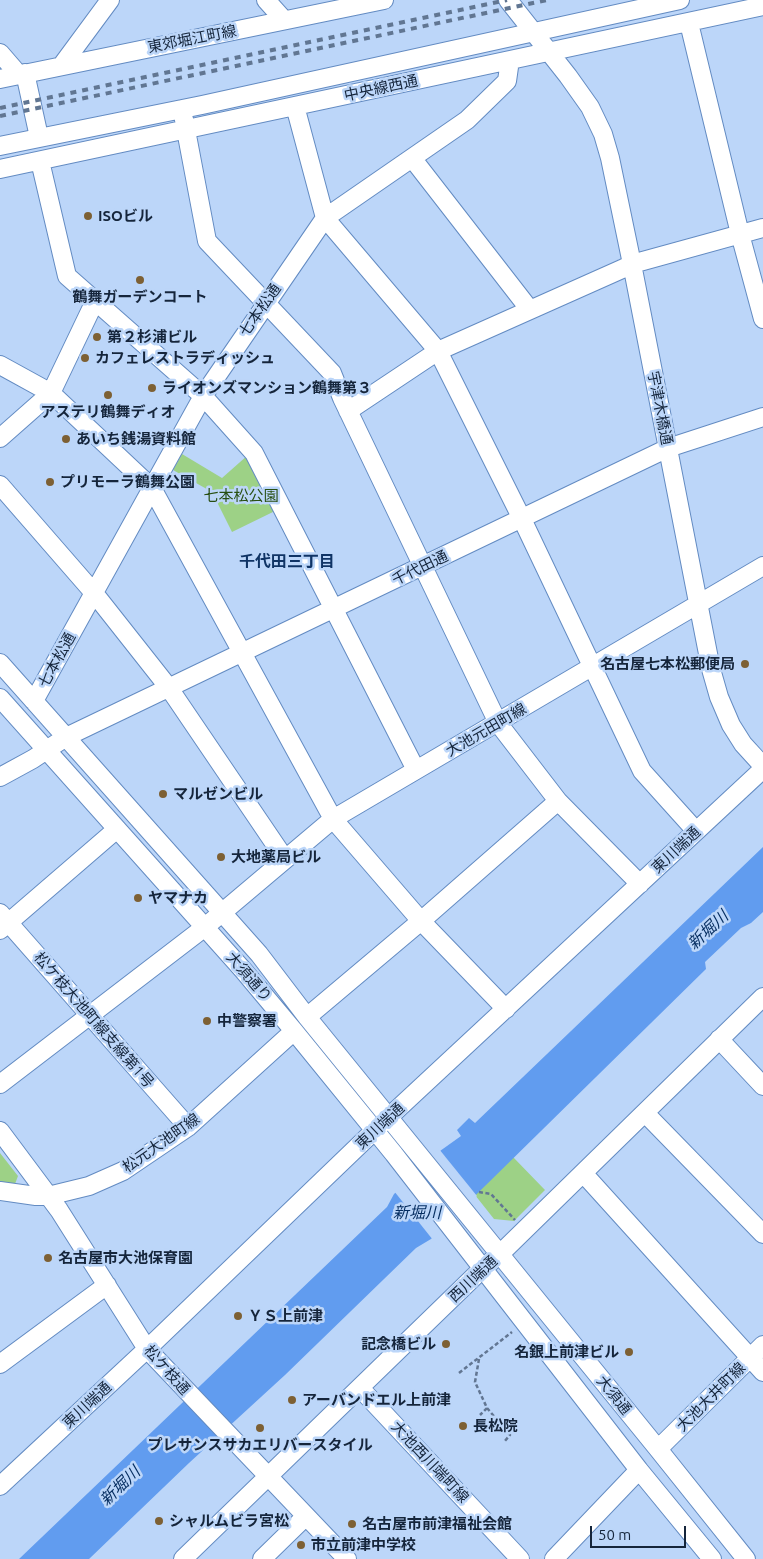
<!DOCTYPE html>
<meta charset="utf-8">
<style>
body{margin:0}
#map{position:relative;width:763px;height:1559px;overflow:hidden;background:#bcd6f9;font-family:Ubuntu,sans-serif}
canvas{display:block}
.scale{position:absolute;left:590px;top:1526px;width:96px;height:22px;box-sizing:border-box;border:2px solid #15253b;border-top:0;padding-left:6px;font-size:15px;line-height:18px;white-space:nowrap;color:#15253b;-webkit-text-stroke:4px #bcd6f9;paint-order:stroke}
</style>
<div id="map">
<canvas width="763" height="1559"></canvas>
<div class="scale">50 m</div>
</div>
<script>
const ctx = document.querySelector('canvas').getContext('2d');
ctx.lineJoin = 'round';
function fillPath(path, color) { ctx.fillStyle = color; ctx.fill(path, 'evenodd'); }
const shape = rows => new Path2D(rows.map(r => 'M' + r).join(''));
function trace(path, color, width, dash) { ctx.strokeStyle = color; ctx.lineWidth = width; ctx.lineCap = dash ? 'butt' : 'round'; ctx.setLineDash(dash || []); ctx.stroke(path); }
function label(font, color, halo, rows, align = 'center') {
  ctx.font = font + ' Ubuntu,"Noto Sans JP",sans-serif'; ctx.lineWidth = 5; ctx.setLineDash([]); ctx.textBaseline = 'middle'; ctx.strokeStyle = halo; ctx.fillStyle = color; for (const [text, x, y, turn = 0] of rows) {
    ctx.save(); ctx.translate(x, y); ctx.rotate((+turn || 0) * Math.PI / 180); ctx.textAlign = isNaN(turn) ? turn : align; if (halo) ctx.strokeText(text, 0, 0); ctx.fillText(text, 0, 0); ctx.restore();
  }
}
const green = shape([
 [182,454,222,478,248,455,275,511,232,532,212,492,173,470],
 [0,1153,18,1176,15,1184,0,1182],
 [513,1157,545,1190,514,1221,494,1219,475,1195]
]);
const water = shape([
 [763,847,763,912,751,923,741,928,705,962,706,969,431,1239,416,1248,285,1375,189,1463,89,1559,19,1559,387,1207,394,1194,440,1151,461,1136,457,1130,469,1118,475,1123]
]);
const pier = shape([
 [439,1149,477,1196,433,1240,394,1191]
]);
const path = shape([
 [479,1192,491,1194,515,1220],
 [479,1359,475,1382,487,1408,480,1415],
 [459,1373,512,1332],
 [487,1408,510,1435,504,1442]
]);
const minor = shape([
 [266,0,284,20],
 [508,0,568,76,590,107,603,134,610,158,632,264,711,669,719,697,731,725,743,744,763,766],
 [689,23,740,234,763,319],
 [0,53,19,75],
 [62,65,110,0],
 [25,73,39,137],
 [0,79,384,0],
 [295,106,325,218,438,351,522,519,642,771,696,831],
 [182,109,207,241,332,373,342,398,498,723,558,801,640,884],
 [0,146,202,105,680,0],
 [412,158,530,310],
 [40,161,67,276,203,396,254,453,416,770],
 [0,169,763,6],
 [0,365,51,393,152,488,333,819,421,921,506,1009],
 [348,411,438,351,622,269,632,264,763,228],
 [0,438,51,393,95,301],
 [0,485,94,593,169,688,285,859],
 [0,663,259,954,307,1017,658,1449,746,1559],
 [0,698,243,970,294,1031,394,1154,639,1470,712,1559],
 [34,701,203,396,325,218,467,120,507,81,510,60],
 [0,777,33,759,66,737,668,448,763,417],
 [0,913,188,1127],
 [0,930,117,829],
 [307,1017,421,921,558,801],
 [719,1039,763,1086],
 [0,1084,205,927,333,819,763,566],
 [645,1113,763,1234],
 [0,1131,59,1210,147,1349,347,1559],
 [583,1173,763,1372],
 [0,1191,36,1196,48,1196,89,1186,123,1171,188,1127,294,1031],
 [0,1364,107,1285],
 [360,1388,520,1559],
 [658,1449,763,1345],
 [0,1486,147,1349,375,1130,763,769],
 [183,1559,483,1268,500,1254,763,997],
 [262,1559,306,1516],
 [554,1559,639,1470]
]);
const rail = shape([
 [0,108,507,0],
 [0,116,547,0]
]);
const markers = [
 [88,216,5,"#7d6034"],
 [140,280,5,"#7d6034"],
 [97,337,5,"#7d6034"],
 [85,358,5,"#7d6034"],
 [152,388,5,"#7d6034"],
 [108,395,5,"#7d6034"],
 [66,439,5,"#7d6034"],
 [50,482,5,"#7d6034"],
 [745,664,5,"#7d6034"],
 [163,794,5,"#7d6034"],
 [221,857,5,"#7d6034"],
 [138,898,5,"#7d6034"],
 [207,1021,5,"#7d6034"],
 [48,1258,5,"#7d6034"],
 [238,1316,5,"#7d6034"],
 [446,1344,5,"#7d6034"],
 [629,1352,5,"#7d6034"],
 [292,1400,5,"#7d6034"],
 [463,1426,5,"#7d6034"],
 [260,1428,5,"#7d6034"],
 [159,1521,5,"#7d6034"],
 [352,1524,5,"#7d6034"],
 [301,1545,5,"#7d6034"]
];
const streetNames = [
 ["東郊堀江町線",192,39,-11],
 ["中央線西通",381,88,-12],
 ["七本松通",260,310,-55],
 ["宇津木橋通",660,408,79],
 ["千代田通",420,568,-26],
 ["七本松通",57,660,-61],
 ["大池元田町線",486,730,-30],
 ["東川端通",676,850,-43],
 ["大須通り",249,977,49],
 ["松ケ枝大池町線支線第1号",94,1020,49],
 ["東川端通",380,1126,-43],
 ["松元大池町線",161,1143,-35],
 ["西川端通",473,1279,-43],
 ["松ケ枝通",167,1370,48],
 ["大須通",614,1395,51],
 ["大池大井町線",711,1397,-45],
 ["東川端通",87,1405,-43],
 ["大池西川端町線",430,1462,47]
];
const poiNames = [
 ["ISOビル",98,216],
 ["鶴舞ガーデンコート",140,297,"center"],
 ["第２杉浦ビル",107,337],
 ["カフェレストラディッシュ",95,358],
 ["ライオンズマンション鶴舞第３",162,388],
 ["アステリ鶴舞ディオ",108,412,"center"],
 ["あいち銭湯資料館",76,439],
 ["プリモーラ鶴舞公園",60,482],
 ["名古屋七本松郵便局",735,664,"right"],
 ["マルゼンビル",173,794],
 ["大地薬局ビル",231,857],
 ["ヤマナカ",148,898],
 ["中警察署",217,1021],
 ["名古屋市大池保育園",58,1258],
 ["ＹＳ上前津",248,1316],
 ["記念橋ビル",436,1344,"right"],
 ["名銀上前津ビル",619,1352,"right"],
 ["アーバンドエル上前津",302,1400],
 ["長松院",473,1426],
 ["プレサンスサカエリバースタイル",260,1445,"center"],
 ["シャルムビラ宮松",169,1521],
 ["名古屋市前津福祉会館",362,1524],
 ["市立前津中学校",311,1545]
];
const parkNames = [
 ["七本松公園",241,496]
];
const neighbourhoodNames = [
 ["千代田三丁目",287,562]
];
const waterNames = [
 ["新堀川",708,930,-43],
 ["新堀川",417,1213],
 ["新堀川",120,1486,-44]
];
fillPath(green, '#9dd186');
fillPath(water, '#619cef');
fillPath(pier, '#bcd6f9');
trace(minor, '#638bc2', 20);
trace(path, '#627692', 2.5, [4, 2.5]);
trace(minor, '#fff', 18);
trace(rail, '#617692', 4, [6, 6]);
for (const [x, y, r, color] of markers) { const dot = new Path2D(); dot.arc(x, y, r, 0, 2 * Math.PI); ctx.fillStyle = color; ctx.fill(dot); trace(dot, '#bcd6f9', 2); }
label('15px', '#15253b', '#bcd6f9', streetNames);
label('bold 15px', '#15253b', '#bcd6f9', poiNames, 'left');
label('15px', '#284f12', '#bcd6f9', parkNames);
label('bold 16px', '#103465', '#bcd6f9', neighbourhoodNames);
label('italic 16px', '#042c5f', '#bcd6f9', waterNames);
</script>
